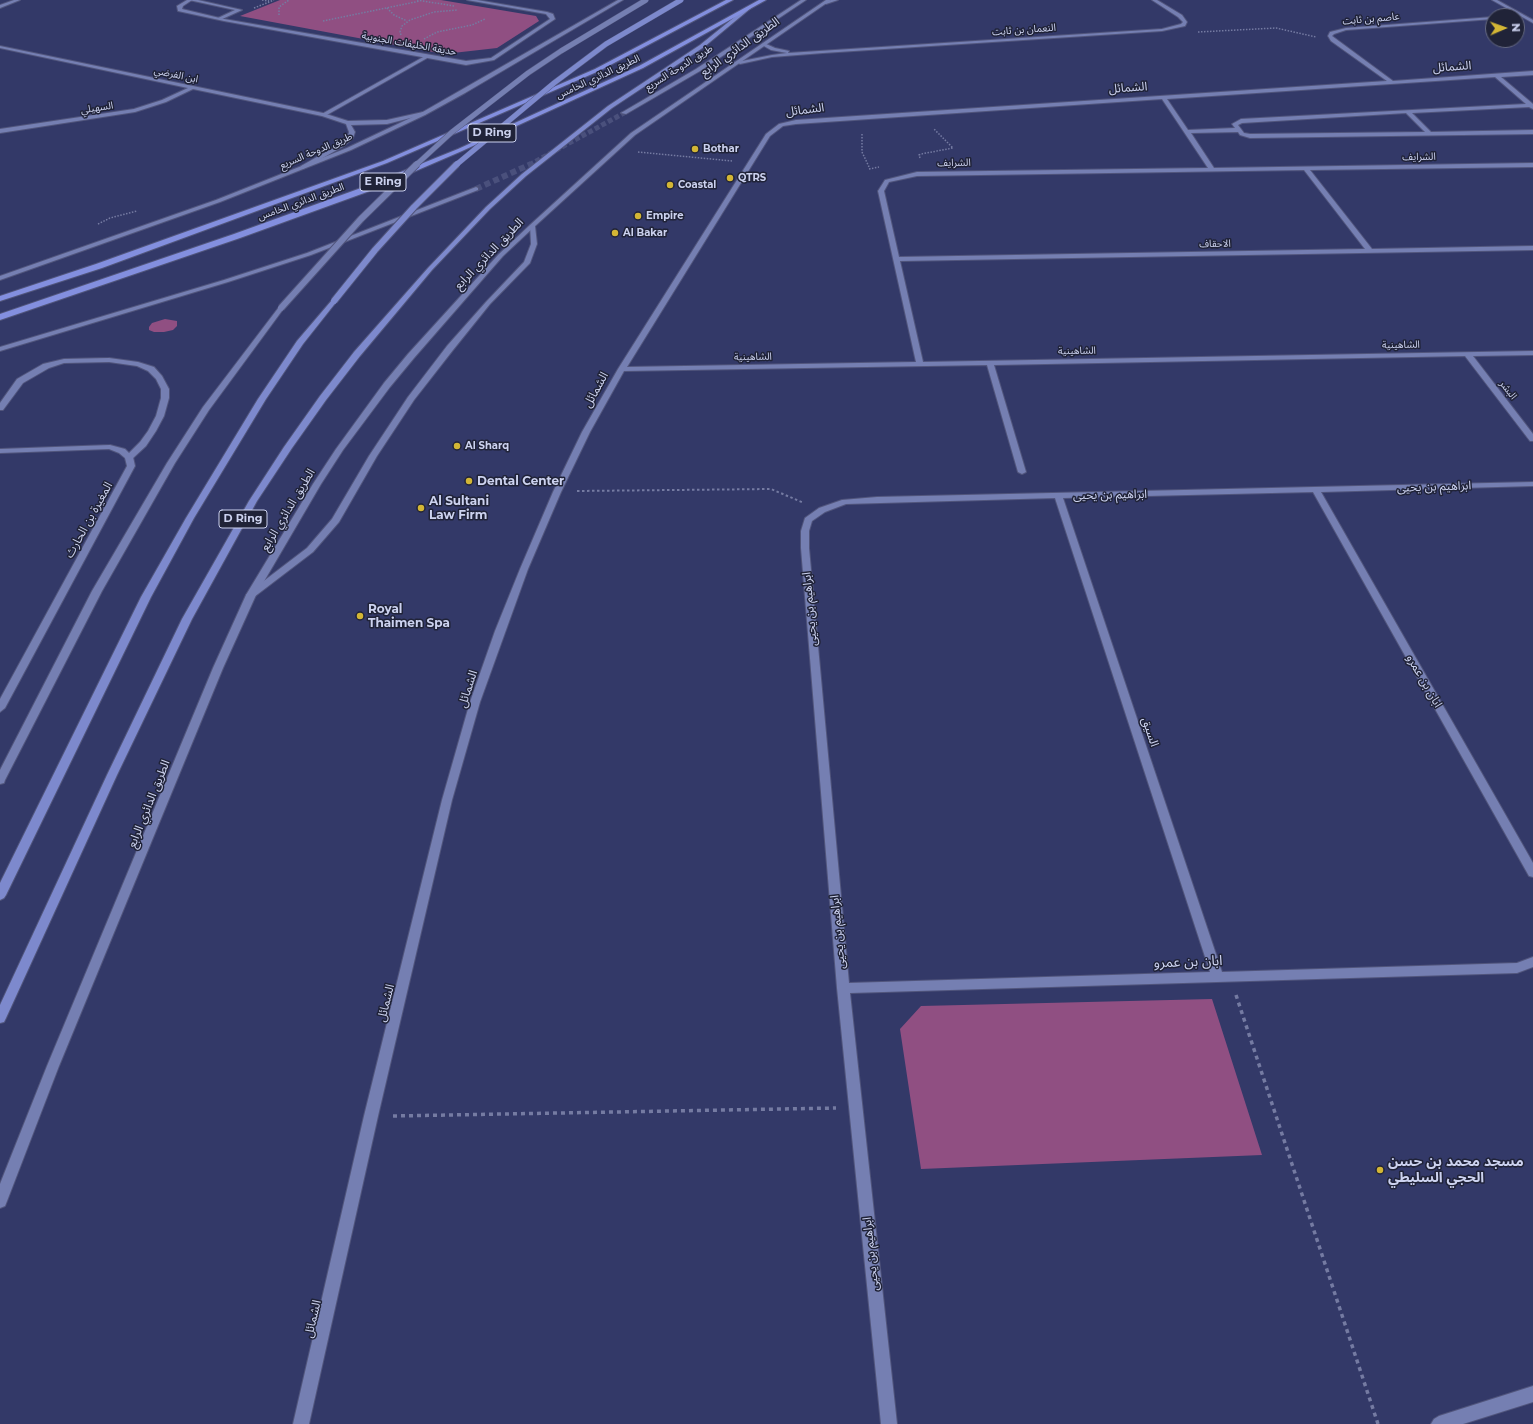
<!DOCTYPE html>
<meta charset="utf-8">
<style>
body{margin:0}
#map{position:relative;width:1533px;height:1424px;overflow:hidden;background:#333968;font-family:Montserrat,sans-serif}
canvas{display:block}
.north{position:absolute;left:1485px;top:8px;width:40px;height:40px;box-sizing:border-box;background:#202338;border:1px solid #656981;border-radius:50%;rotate:88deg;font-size:11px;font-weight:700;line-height:16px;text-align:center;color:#ccd2ef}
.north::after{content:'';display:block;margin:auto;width:14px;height:18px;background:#d3b635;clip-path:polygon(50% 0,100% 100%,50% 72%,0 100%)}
</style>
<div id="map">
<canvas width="1533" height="1424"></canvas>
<div class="north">N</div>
</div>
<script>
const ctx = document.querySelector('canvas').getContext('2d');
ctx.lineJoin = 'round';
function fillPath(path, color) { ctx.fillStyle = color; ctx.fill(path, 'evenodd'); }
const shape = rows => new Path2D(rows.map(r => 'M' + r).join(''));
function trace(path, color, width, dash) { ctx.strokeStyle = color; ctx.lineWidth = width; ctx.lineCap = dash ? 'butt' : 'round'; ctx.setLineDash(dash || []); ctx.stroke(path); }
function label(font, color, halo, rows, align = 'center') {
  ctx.font = font + ' Montserrat,"Noto Sans Arabic",sans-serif'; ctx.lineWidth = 3; ctx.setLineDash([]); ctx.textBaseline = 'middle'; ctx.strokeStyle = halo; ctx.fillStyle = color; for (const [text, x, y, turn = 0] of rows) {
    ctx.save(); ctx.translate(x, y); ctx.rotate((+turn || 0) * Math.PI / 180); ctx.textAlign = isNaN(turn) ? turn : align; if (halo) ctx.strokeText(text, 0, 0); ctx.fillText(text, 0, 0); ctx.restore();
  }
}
const green = shape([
 [280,0,441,0,536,16,539,21,497,48,444,54,240,16],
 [165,319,177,321,177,326,173,330,164,332,154,332,149,330,149,327,152,323],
 [1212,999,1262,1155,921,1169,900,1029,921,1006]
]);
const secondaryTunnelFar1 = shape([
 [529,165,624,113]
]);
const secondaryTunnel = shape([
 [476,189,531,164]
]);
const pathFar2 = shape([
 [262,0,269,1],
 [417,0,454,6],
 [254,8,274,0],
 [387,8,394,15,407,21],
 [279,15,279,7,289,0],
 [323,21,420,1],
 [1198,32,1276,28,1316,37],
 [401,35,400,32,402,26,410,20,434,12,457,10],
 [424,39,437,32,472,25,485,19],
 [862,134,862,152,870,169],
 [638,152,732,161],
 [920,158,919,155,921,154,953,148,934,129],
 [869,169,879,167],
 [98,224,110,218,137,211]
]);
const pathFar1 = shape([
 [577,491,771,489,804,503]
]);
const path = shape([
 [1236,995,1378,1424],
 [393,1116,836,1108]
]);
const lane = shape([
 [189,0,198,0,242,10,220,20,218,18,235,10,189,0],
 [425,56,429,57,325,116,320,115,425,56],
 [530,225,535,226,537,244,530,263,490,304,453,350,414,400,377,456,339,522,313,552,254,597,248,597,246,595,248,593,307,548,332,519,369,456,408,397,447,346,486,302,524,262,531,244,530,225],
 [109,358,138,362,154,367,162,376,169,389,169,398,164,416,156,431,146,446,132,459,126,459,125,457,140,442,148,431,156,416,161,398,161,389,156,379,148,371,137,366,109,362,64,363,49,368,23,383,3,410,0,410,0,403,17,379,43,364,64,359,109,358]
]);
const street = shape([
 [14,0,20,0,0,8,0,5,14,0],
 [187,0,192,0,183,6,182,9,224,19,466,61,491,58,550,19,546,14,467,0,477,0,547,12,553,14,555,19,494,60,466,65,224,21,178,11,177,6,187,0],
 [831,0,838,0,826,4,824,3,831,0],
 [1152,0,1157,0,1182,15,1187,22,1185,26,1162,31,823,53,772,57,740,64,737,62,772,55,787,53,771,50,762,45,764,43,775,48,789,51,788,53,1162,29,1181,24,1183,22,1178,17,1152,0],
 [1492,0,1497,0,1533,20,1533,23,1492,0],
 [1493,17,1493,19,1346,30,1334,34,1332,36,1393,81,1533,71,1533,75,1501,77,1533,104,1533,109,1529,107,1412,113,1431,132,1533,130,1533,134,1250,138,1240,135,1238,132,1191,133,1214,168,1533,163,1533,167,1310,170,1372,249,1533,246,1533,250,900,261,923,362,1533,351,1533,355,1473,356,1533,434,1533,441,1530,441,1465,356,994,365,1026,472,1022,474,1018,472,987,365,624,371,590,432,561,492,528,569,480,702,452,800,378,1116,309,1424,293,1424,364,1116,442,800,470,702,495,631,520,569,553,492,582,432,618,369,766,134,779,124,796,120,1387,81,1331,41,1328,36,1330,32,1346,28,1493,17],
 [1495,77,1526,104,1241,119,1232,124,1235,128,1188,130,1167,99,1495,77],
 [1162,99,1208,168,917,172,885,180,878,191,916,362,627,367,770,136,783,126,796,124,1162,99],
 [1406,113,1425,132,1250,134,1244,133,1238,125,1242,123,1406,113],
 [1304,170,1365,249,899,257,884,191,889,182,917,176,1304,170],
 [0,46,323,113,348,121,387,120,423,112,426,114,387,124,351,125,355,132,353,138,344,146,303,169,301,168,301,166,340,144,348,136,349,132,346,124,322,116,193,89,166,102,135,112,0,133,0,129,134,109,162,100,188,88,0,48,0,46],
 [110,445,125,449,133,457,135,466,5,708,0,712,0,699,127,466,125,458,119,453,109,449,0,453,0,449,110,445],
 [1533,482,1533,486,1321,492,1533,863,1533,877,1529,876,1313,492,1063,498,1222,972,1517,963,1533,957,1533,967,1517,973,850,993,897,1424,881,1424,837,988,801,548,801,531,805,518,819,508,842,500,877,497,1533,482],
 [1055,498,1210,972,849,983,809,548,809,531,812,521,825,512,846,504,1055,498],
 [1533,1386,1533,1402,1463,1424,1431,1424,1434,1419,1439,1416,1533,1386]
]);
const secondary = shape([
 [618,0,623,0,465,93,425,115,351,150,220,202,0,280,0,276,216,200,347,148,421,113,618,0],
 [801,0,806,0,700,71,626,114,621,113,696,69,801,0],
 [826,0,831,0,635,135,534,227,503,256,414,358,390,387,343,450,321,484,256,595,223,668,59,1066,7,1201,5,1206,0,1208,0,1184,47,1066,213,668,246,595,313,484,336,449,384,383,408,354,499,254,530,225,631,133,826,0],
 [476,187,478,188,478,190,311,255,228,282,0,351,0,347,224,280,307,253,476,187],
 [281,306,284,308,209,410,175,463,102,591,5,780,4,783,0,784,0,770,92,591,167,463,203,407,279,307,281,306]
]);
const primary = shape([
 [747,7,751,8,704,47,612,108,526,176,490,209,432,270,360,356,326,400,292,448,257,501,192,619,117,775,6,1018,4,1022,0,1023,0,1005,107,775,182,619,249,501,284,447,320,396,354,352,428,268,486,207,522,174,608,106,700,45,747,7],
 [334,299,337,301,303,344,266,399,194,518,151,597,6,895,4,898,0,900,0,883,141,597,186,518,258,399,297,341,332,300,334,299]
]);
const highway = shape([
 [726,0,733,0,599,71,387,163,102,268,0,301,0,296,96,264,383,161,595,69,726,0],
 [759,0,766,0,643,68,462,151,367,192,240,238,0,320,0,314,234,234,361,188,458,149,639,66,759,0]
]);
const secondaryBridgeFar1 = shape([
 [416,165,452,132,528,73,561,51,646,0]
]);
const secondaryBridge = shape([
 [281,308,361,219,417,164]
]);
const primaryBridgeFar1 = shape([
 [456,165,554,83,606,44,681,0]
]);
const primaryBridge = shape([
 [334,301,375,250,414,207,457,164]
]);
const markers = [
 [695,149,4,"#d3b635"],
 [730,178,4,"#d3b635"],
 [670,185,4,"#d3b635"],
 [638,216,4,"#d3b635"],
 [615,233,4,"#d3b635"],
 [457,446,4,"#d3b635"],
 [469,481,4,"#d3b635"],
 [421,508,4,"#d3b635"],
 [360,616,4,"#d3b635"],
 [1380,1170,4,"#d3b635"]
];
const farStreetnames = [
 ["عاصم بن ثابت",1371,19,-5],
 ["النعمان بن ثابت",1024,30,-4],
 ["حديقة الخليفات الجنوبية",409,44,10],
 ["طريق الدوحة السريع",679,68,-32],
 ["ابن الفرضي",176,75,12],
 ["الطريق الدائري الخامس",598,77,-25],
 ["السهيلي",97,108,-9],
 ["طريق الدوحة السريع",316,151,-23],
 ["الشرايف",1419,157,-1],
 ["الشرايف",954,163,-1],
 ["الطريق الدائري الخامس",301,202,-20],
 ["الاحقاف",1215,244,-1],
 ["الشاهينية",1401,345,-1],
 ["الشاهينية",1077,351,-1],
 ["الشاهينية",753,357,-1],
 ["البشر",1508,390,52]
];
const farPoinames = [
 ["Bothar",703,149],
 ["QTRS",738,178],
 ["Coastal",678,185],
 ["Empire",646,216],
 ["Al Bakar",623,233],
 ["Al Sharq",465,446]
];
const shields = [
 [492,133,48],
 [383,182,46],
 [243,519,48]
];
const shieldNames = [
 ["D Ring",492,133],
 ["E Ring",383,182],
 ["D Ring",243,519]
];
const streetNames = [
 ["الطريق الدائري الرابع",740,47,-35],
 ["الشمائل",1452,67,-4],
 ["الشمائل",1128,88,-4],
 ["الشمائل",805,110,-7],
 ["الطريق الدائري الرابع",489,254,-46],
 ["الشمائل",596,390,-61],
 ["ابراهيم بن يحيى",1434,487,-2],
 ["ابراهيم بن يحيى",1110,495,-1],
 ["الطريق الدائري الرابع",288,510,-59],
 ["المغيرة بن الحارث",89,520,-61],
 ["ابراهيم بن يحيى",810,609,-95],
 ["ابان بن عمرو",1424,681,60],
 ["الشمائل",468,689,-72],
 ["السيق",1150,732,72],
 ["الطريق الدائري الرابع",149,804,-68],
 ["ابراهيم بن يحيى",838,932,-95],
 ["الشمائل",386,1003,-76],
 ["ابراهيم بن يحيى",871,1254,-96],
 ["الشمائل",313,1319,-77]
];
const poiNames = [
 ["Dental Center",477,481],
 ["Al Sultani",429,501],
 ["Law Firm",429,515],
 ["Royal",368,609],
 ["Thaimen Spa",368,623]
];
const nearStreetnames = [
 ["ابان بن عمرو",1188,962,-2]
];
const nearPoinames = [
 ["مسجد محمد بن حسن",1388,1162],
 ["الحجي السليطي",1388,1178]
];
fillPath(green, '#904f82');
trace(secondaryTunnelFar1, '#4a507c', 5, [5, 2.5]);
trace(secondaryTunnel, '#4a507c', 6, [6, 3.5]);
trace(lane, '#51557c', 2);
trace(street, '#51557c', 2);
trace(secondary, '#51557c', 2);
trace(primary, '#51557c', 2);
trace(highway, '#51557c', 2);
trace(pathFar2, '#757ba2', 1.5, [1.5, 1.5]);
trace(pathFar1, '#757ba2', 2, [2.5, 2.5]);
trace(path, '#757ba2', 3.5, [4, 4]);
fillPath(lane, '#757fb2');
fillPath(street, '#757fb2');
fillPath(secondary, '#757fb2');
fillPath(primary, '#7d89cd');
fillPath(highway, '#838fdf');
trace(secondaryBridgeFar1, '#51557c', 6, []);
trace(secondaryBridge, '#51557c', 8, []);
trace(primaryBridgeFar1, '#51557c', 6, []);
trace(primaryBridge, '#51557c', 8, []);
trace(secondaryBridgeFar1, '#757fb2', 5);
trace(secondaryBridge, '#757fb2', 6);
trace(primaryBridgeFar1, '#7d89cd', 5);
trace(primaryBridge, '#7d89cd', 6);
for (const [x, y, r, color] of markers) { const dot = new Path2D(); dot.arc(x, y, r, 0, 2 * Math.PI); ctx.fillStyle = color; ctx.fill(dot); trace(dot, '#202338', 1.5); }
label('10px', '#ccd2ef', '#202338', farStreetnames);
label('bold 10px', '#ccd2ef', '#202338', farPoinames, 'left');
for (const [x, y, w] of shields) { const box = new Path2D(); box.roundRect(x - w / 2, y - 9, w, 18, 3); ctx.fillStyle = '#202338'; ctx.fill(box); trace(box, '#ccd2ef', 1); }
label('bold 11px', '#ccd2ef', null, shieldNames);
label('12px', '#ccd2ef', '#202338', streetNames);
label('bold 12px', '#ccd2ef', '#202338', poiNames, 'left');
label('14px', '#ccd2ef', '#202338', nearStreetnames);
label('bold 14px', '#ccd2ef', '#202338', nearPoinames, 'left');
</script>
